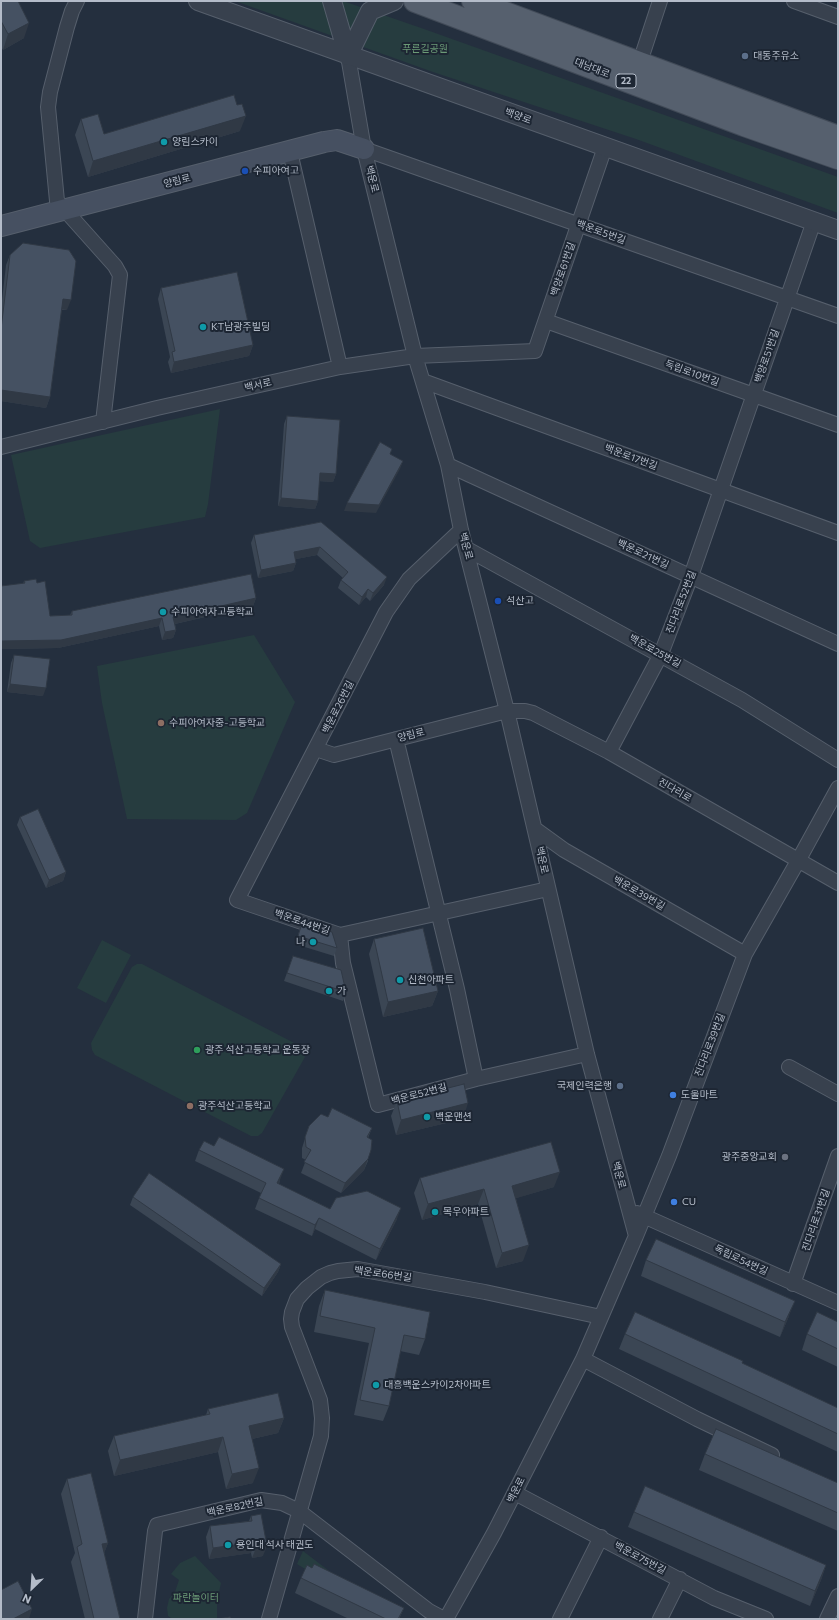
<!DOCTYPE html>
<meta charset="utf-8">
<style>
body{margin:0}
#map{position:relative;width:839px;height:1620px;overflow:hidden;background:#242f3e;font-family:Commissioner,sans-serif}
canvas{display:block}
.frame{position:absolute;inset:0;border:2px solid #b4bcc9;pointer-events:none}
.north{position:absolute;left:12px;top:1568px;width:40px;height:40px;-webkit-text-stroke:3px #1d2633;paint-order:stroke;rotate:205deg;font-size:11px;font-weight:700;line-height:16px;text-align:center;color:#b4bcc9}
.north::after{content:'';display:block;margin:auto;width:14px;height:18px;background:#b4bcc9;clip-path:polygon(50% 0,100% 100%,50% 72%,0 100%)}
</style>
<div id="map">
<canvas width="839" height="1620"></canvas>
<div class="frame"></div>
<div class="north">N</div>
</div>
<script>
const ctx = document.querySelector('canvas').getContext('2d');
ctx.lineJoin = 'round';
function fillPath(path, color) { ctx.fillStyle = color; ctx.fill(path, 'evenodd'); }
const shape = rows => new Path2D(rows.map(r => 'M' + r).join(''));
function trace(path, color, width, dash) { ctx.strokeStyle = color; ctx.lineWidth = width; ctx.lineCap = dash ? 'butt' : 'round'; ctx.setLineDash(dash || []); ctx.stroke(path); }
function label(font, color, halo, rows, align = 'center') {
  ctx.font = font + ' Commissioner,"Noto Sans KR",sans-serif'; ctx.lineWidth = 4; ctx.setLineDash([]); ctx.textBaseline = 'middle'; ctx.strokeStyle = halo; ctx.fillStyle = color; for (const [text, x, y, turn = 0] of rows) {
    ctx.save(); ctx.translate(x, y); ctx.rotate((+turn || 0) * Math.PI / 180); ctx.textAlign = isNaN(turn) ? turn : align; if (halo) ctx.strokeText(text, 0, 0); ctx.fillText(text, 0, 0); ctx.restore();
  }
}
const green = shape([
 [235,1,343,1,424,29,838,177,838,213,636,139,433,72],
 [220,409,208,504,205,517,40,548,30,541,11,455],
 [254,635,295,702,247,813,236,820,127,819,102,703,97,666],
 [102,940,131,955,106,1003,77,988],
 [137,964,142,964,300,1046,305,1057,262,1133,258,1136,251,1136,95,1055,92,1050,91,1043,132,967],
 [303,1551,345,1583,341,1591,297,1564],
 [195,1556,221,1583,217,1601,217,1618,173,1619,168,1616,167,1608,169,1599,175,1592,179,1580,171,1574,180,1563]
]);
const minor = shape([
 [77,1,72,11,67,27,50,92,48,107,57,201,115,266,120,275,103,422],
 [794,1,838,17],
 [348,56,364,149,415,356,448,465,461,530,507,711,587,1054,636,1236,583,1359,494,1533,446,1619],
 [637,71,660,1],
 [364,149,838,316],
 [290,152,340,367],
 [546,321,838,425],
 [423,381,838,533],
 [1,447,157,408,340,367,415,356,535,351,605,147],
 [448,465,838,644],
 [461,530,409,579,386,612,237,900,340,935,548,889],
 [467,549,742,700,838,760],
 [396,739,457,989,476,1079],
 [316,749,334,755,507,711,525,711,533,713,609,752,838,883],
 [609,752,661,654,691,576,814,221],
 [535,829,564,850,745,954],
 [340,935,343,963,378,1105,476,1079,587,1054],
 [789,1067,838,1094],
 [637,1213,838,1303],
 [636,1236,669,1156,745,954,798,861,838,788],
 [793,1284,838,1156],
 [583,1359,697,1419,772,1455],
 [515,1493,714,1598,766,1619],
 [145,1619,155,1531,157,1525,261,1500,282,1503,299,1511,429,1611,444,1619],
 [269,1619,321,1436,322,1418,320,1400,292,1327,291,1319,292,1312,297,1299,307,1288,321,1277,330,1273,338,1271,358,1269,485,1292,601,1317],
 [560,1619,601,1537],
 [660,1619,680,1579],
 [827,1619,838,1596]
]);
const tertiary = shape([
 [198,1,838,230],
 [332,1,348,56],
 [348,56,370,11,394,1]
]);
const secondary = shape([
 [1,226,324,142,337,140,364,149]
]);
const primary = shape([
 [415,1,744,125,838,158],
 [473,1,838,137]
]);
const wall = shape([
 [1,1,24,38,3,50,1,47],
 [81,119,104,134,240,131,88,177,75,135],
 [10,255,67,310,61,310,50,397,46,408,1,401,1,309,6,265],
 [161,288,253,345,249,356,171,373,168,362,170,357,158,299],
 [287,416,336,474,333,482,319,481,318,501,315,509,278,506,284,424],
 [321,522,384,585,370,601,366,597,359,605,338,588,341,580,343,578,317,555,296,559,296,563,293,571,258,578,251,543,254,535],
 [24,581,37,583,50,616,70,615,72,611,256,598,253,606,175,624,176,630,173,638,162,640,159,626,58,648,1,649,1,586,23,584],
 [14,655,43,696,7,692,11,663],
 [20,817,66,872,63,881,46,888,17,825],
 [302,923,337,948,334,956,295,944],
 [374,939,438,991,432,1006,383,1017,369,954],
 [293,956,346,992,343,1001,284,981],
 [397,1101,463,1119,396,1135,391,1116],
 [328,1117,372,1128,368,1138,368,1161,364,1170,341,1193,301,1173,306,1160,302,1158,302,1148,309,1126],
 [199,1150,280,1180,279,1184,330,1209,397,1219,376,1260,315,1229,312,1236,255,1209,261,1193,195,1161],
 [420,1178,554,1187,516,1198,523,1261,496,1268,478,1204,422,1220,414,1193],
 [133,1197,281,1264,278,1272,262,1296,130,1205],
 [646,1260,789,1316,780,1337,641,1276],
 [325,1290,425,1339,419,1355,400,1351,389,1406,383,1421,354,1415,369,1343,314,1332,319,1306],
 [838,1322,838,1367,802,1350,807,1334],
 [625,1334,742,1363,838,1408,838,1452,619,1349],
 [208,1409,284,1418,278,1433,252,1439,253,1483,226,1489,218,1452,114,1476,108,1451,114,1436,206,1415],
 [705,1454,838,1483,838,1531,699,1470],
 [67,1479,108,1543,104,1553,120,1619,85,1619,71,1562,75,1553,61,1494],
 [634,1512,826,1565,821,1580,810,1606,628,1527],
 [251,1516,263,1556,252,1558,251,1553,209,1559,206,1537,210,1526,249,1521],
 [301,1578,404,1608,399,1619,349,1619,295,1593]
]);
const shadedWall = shape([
 [29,23,24,38,3,50,8,34],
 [246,116,240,131,88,177,93,161],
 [63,299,71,300,67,310,59,309],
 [253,345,249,356,171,373,174,362],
 [1,390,50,397,46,408,1,401],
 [403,461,400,469,376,513,344,511,347,503],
 [320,473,336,474,333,482,317,481],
 [281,498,318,501,315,509,278,506],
 [320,547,317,555,291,560,294,552],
 [296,563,293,571,258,578,261,570],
 [387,577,384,585,370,601,373,593],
 [368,589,366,597,359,605,362,597],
 [256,598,253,606,170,625,173,617],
 [162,618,159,626,58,648,1,649,1,641],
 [176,630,173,638,162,640,165,632],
 [10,684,46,688,43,696,7,692],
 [66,872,63,881,46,888,49,880],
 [438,991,432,1006,383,1017,388,1002],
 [468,1103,463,1119,396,1135,401,1120],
 [371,1150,364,1170,341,1193,345,1183],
 [284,1169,280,1180,274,1194,277,1183],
 [560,1172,554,1187,507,1201,512,1186],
 [484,1189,478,1204,422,1220,428,1204],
 [401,1208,397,1219,376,1260,380,1249],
 [319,1218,315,1229,312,1236,315,1225],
 [529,1245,523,1261,496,1268,502,1253],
 [281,1264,278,1272,262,1296,264,1288],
 [795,1301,789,1316,780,1337,785,1322],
 [284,1418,278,1433,243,1441,249,1426],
 [223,1437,218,1452,114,1476,120,1460],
 [259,1468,253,1483,226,1489,232,1474],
 [255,1542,251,1553,209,1559,213,1548],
 [108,1543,102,1559,102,1544],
 [267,1546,263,1556,252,1558,256,1548],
 [826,1565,821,1580,810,1606,815,1591],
 [32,1609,29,1619,13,1619]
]);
const building = shape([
 [1,1,18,1,29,23,8,34,1,21,1,1],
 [234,95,237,105,242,104,246,116,93,161,81,119,98,114,104,134,234,95],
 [23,243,69,250,76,261,71,300,63,299,50,397,1,390,1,329,10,255,23,243],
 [237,272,253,345,174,362,172,352,175,351,161,288,237,272],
 [287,416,340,420,336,474,320,473,318,501,281,498,287,416],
 [380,442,392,449,390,454,403,461,379,505,347,503,380,442],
 [321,522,387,577,373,593,368,589,362,597,341,580,348,572,320,547,294,552,296,563,261,570,254,535,321,522],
 [251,574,256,598,173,617,176,630,165,632,162,618,61,640,1,641,1,586,25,583,24,581,36,579,37,583,45,581,50,616,72,615,72,611,251,574],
 [14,655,50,659,46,688,10,684,14,655],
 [38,809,66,872,49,880,20,817,38,809],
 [302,923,332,932,337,948,298,936,302,923],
 [423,928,438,991,388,1002,374,939,423,928],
 [293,956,341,970,346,992,287,973,293,956],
 [464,1084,468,1103,401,1120,397,1101,464,1084],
 [332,1108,372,1128,367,1137,372,1140,371,1150,368,1159,345,1183,304,1162,311,1150,306,1147,305,1137,309,1126,321,1114,328,1117,332,1108],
 [219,1137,284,1169,277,1183,330,1209,336,1198,367,1191,401,1208,380,1249,319,1218,315,1225,259,1198,266,1183,199,1150,204,1141,214,1146,219,1137],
 [551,1142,560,1172,512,1186,529,1245,502,1253,484,1189,428,1204,420,1178,551,1142],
 [149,1173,281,1264,264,1288,133,1197,149,1173],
 [656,1239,795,1301,785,1322,646,1260,656,1239],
 [325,1290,430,1312,425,1339,404,1335,389,1406,360,1400,375,1328,320,1316,325,1290],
 [635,1312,743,1361,742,1363,838,1408,838,1434,625,1334,635,1312],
 [817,1312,838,1322,838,1349,807,1334,817,1312],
 [278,1393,284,1418,249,1426,259,1468,232,1474,223,1437,120,1460,114,1436,210,1414,208,1409,278,1393],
 [716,1429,838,1483,838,1513,705,1454,716,1429],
 [91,1473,108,1543,102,1544,120,1619,94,1619,77,1547,82,1544,67,1479,91,1473],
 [645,1486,826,1565,815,1591,634,1512,645,1486],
 [261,1514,267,1546,256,1548,255,1542,213,1548,210,1526,252,1521,251,1516,261,1514],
 [314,1564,404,1608,398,1619,386,1619,301,1578,307,1565,312,1568,314,1564],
 [18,1581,32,1609,13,1619,1,1619,1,1590,18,1581],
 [230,1617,231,1619,218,1619,230,1617]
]);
const markers = [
 [745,56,4,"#5c6f8a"],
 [164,142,4,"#0f9aa8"],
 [245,171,4,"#1a4fb4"],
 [203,327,4,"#0f9aa8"],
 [498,601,4,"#1a4fb4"],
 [163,612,4,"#0f9aa8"],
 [161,723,4,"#8d6e63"],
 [313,942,4,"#0f9aa8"],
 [400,980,4,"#0f9aa8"],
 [329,991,4,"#0f9aa8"],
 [197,1050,4,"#2e9e5b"],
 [620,1086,4,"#5c6f8a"],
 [673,1095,4,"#3f7fe0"],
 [190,1106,4,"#8d6e63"],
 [427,1117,4,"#0f9aa8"],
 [785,1157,4,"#6b7280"],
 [674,1202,4,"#3f7fe0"],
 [435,1212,4,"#0f9aa8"],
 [376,1385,4,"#0f9aa8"],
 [228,1545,4,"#0f9aa8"]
];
const shields = [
 [626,81,20]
];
const shieldNames = [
 ["22",626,81]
];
const parkNames = [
 ["푸른길공원",425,49],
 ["파란놀이터",196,1598]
];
const poiNames = [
 ["대동주유소",753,56],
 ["양림스카이",172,142],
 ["수피아여고",253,171],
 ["KT남광주빌딩",211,327],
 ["석산고",506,601],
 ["수피아여자고등학교",171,612],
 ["수피아여자중-고등학교",169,723],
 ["나",305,942,"right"],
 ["신천아파트",408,980],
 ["가",337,991],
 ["광주 석산고등학교 운동장",205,1050],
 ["국제인력은행",612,1086,"right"],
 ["도울마트",681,1095],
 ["광주석산고등학교",198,1106],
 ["백운맨션",435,1117],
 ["광주중앙교회",777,1157,"right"],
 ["CU",682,1202],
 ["목우아파트",443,1212],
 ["대흥백운스카이2차아파트",384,1385],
 ["용인대 석사 태권도",236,1545]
];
const streetNames = [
 ["대남대로",592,68,21],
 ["백양로",518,116,20],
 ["백운로",372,179,76],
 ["양림로",177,181,-14],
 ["백운로5번길",601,232,20],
 ["백양로61번길",563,269,-71],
 ["백양로51번길",767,356,-71],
 ["독립로10번길",692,373,20],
 ["백서로",258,385,-13],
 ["백운로17번길",631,457,20],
 ["백운로",466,546,75],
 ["백운로21번길",643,554,25],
 ["진다리로52번길",681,602,-69],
 ["백운로25번길",655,651,29],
 ["백운로26번길",338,707,-63],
 ["양림로",411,735,-14],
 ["진다리로",675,790,30],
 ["백운로",542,860,78],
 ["백운로39번길",639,893,30],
 ["백운로44번길",302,922,19],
 ["진다리로39번길",710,1045,-69],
 ["백운로52번길",419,1094,-15],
 ["백운로",619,1175,75],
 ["진다리로31번길",816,1220,-71],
 ["독립로54번길",741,1260,25],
 ["백운로66번길",383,1274,8],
 ["백운로",516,1490,-63],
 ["백운로82번길",235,1507,-12],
 ["백운로75번길",640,1558,28]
];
fillPath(green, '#263c3f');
trace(minor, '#565f6c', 16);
trace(tertiary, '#565f6c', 20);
trace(secondary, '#565f6c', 22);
trace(primary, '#414a57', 24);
trace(minor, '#38414e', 14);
trace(tertiary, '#38414e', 18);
trace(secondary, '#465061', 20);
trace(primary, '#56606e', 22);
fillPath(wall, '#3b4654');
fillPath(shadedWall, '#303945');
fillPath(building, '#455162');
trace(building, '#303945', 1);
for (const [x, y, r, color] of markers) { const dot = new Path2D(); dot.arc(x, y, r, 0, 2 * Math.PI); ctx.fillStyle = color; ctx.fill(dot); trace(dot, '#1d2633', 1.5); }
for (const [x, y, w] of shields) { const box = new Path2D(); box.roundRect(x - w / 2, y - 7, w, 14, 3); ctx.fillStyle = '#1d2633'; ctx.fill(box); trace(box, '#b4bcc9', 1); }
label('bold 9px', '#b4bcc9', null, shieldNames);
label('10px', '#6b9a76', '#1d2633', parkNames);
label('10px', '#b4bcc9', '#1d2633', poiNames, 'left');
label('10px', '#b4bcc9', '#1d2633', streetNames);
</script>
